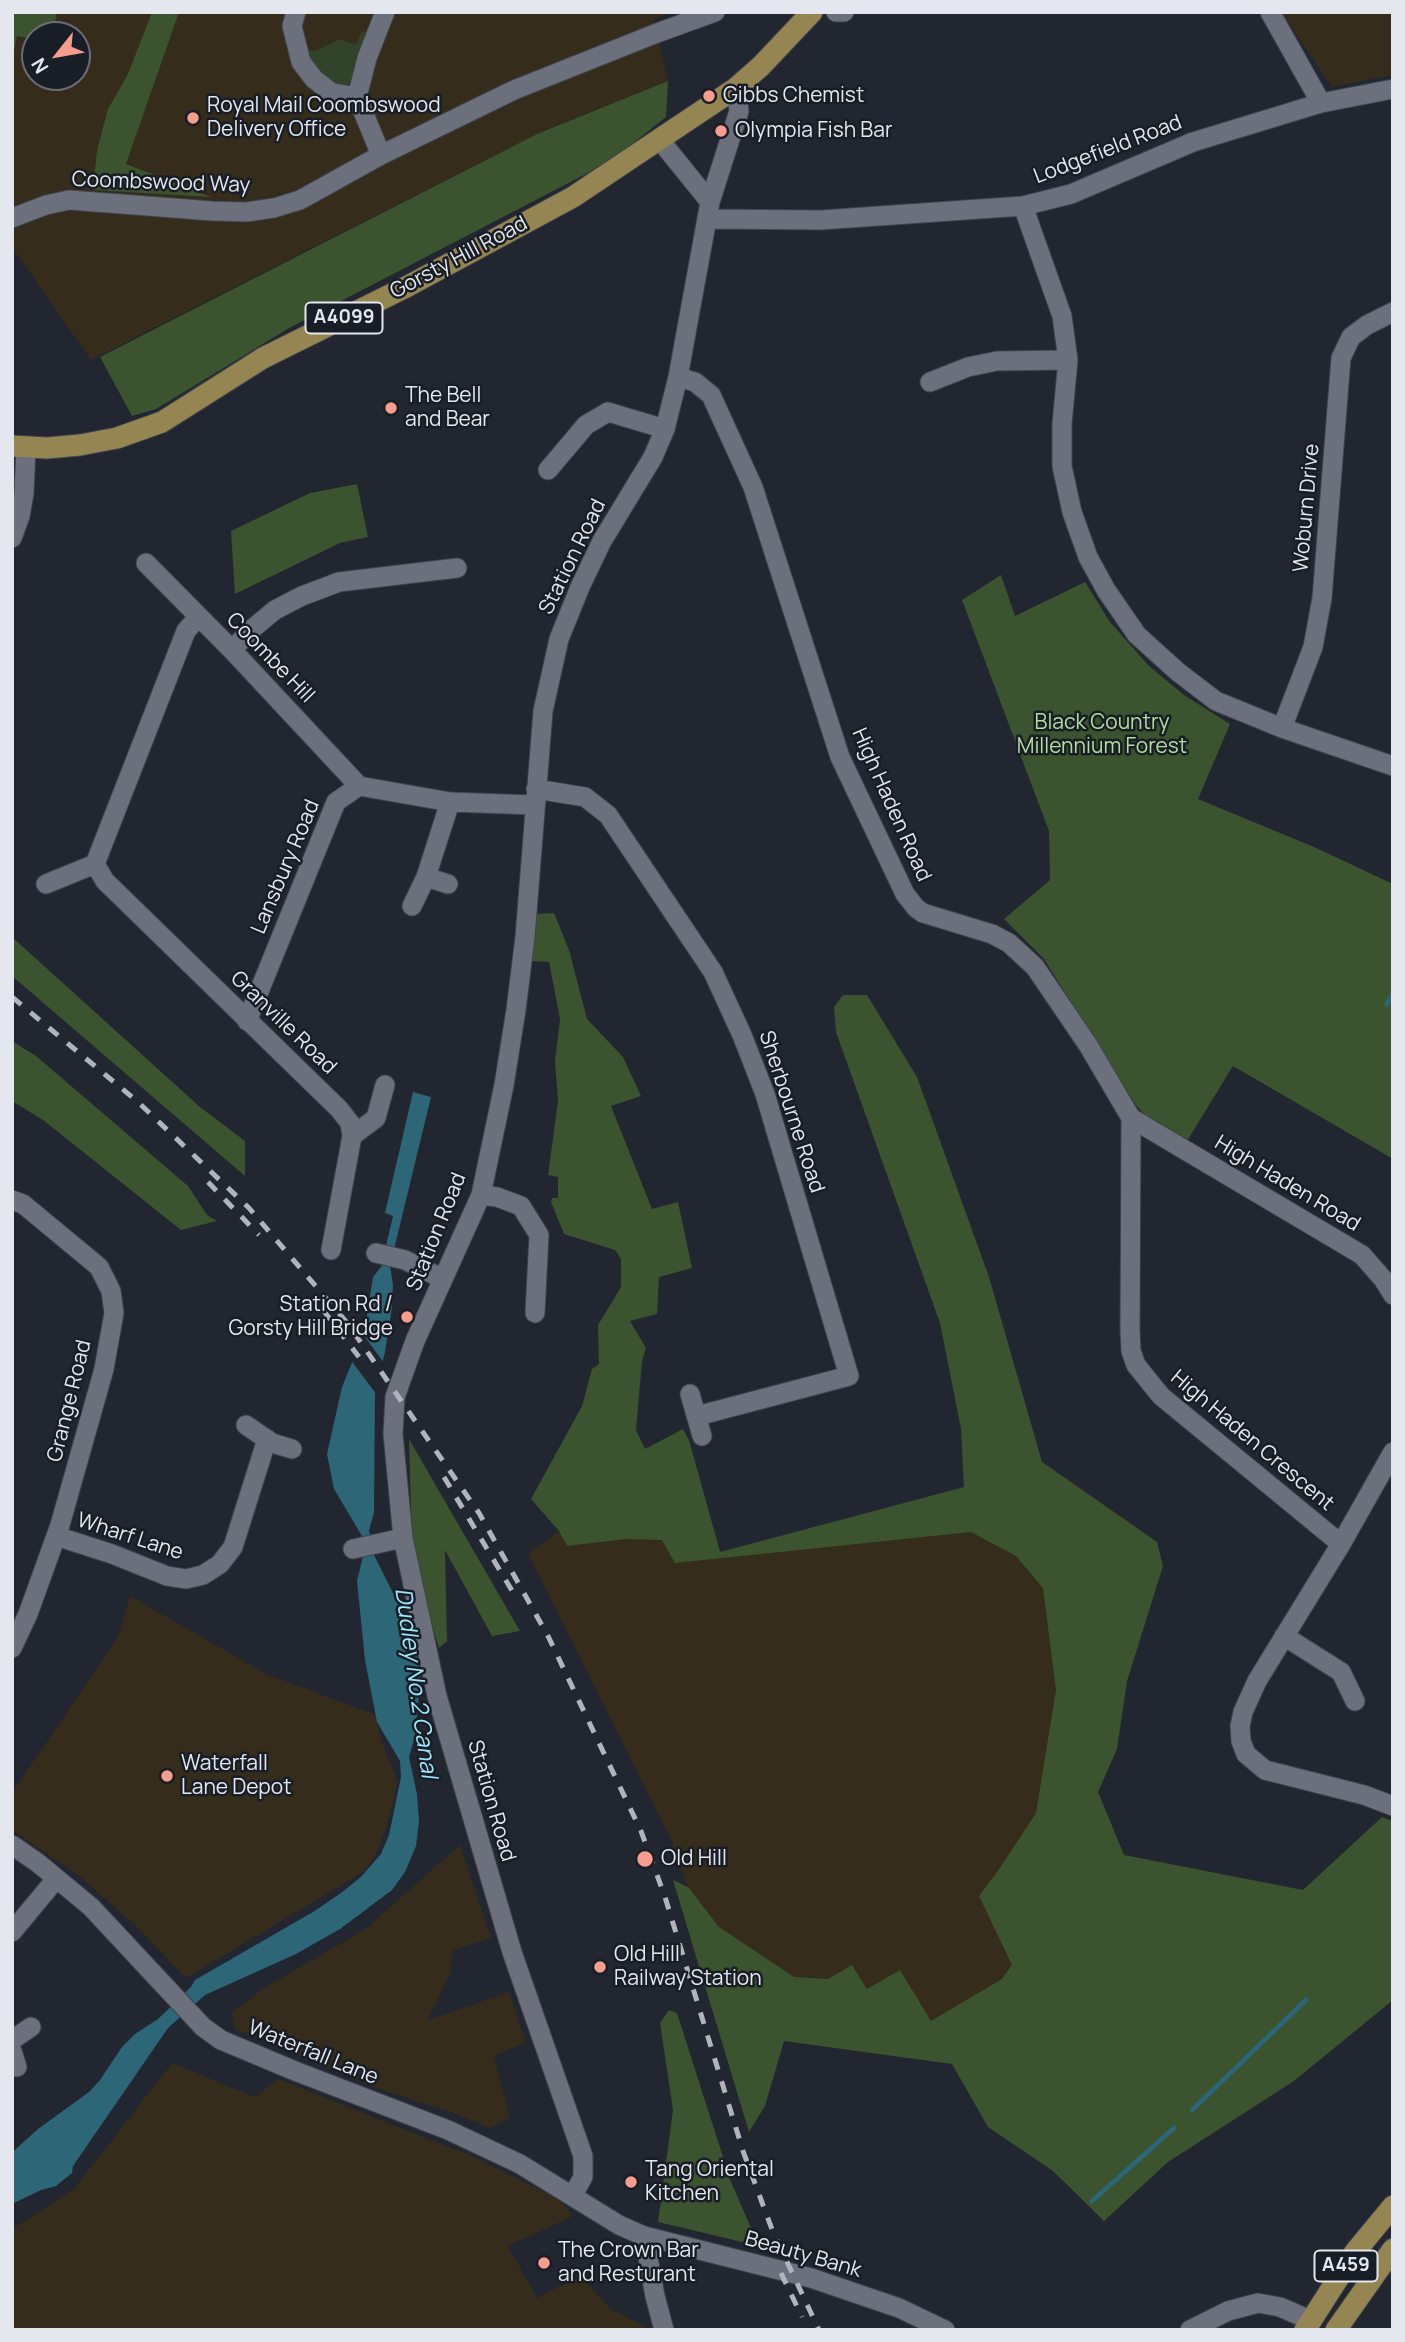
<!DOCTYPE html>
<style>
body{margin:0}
#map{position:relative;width:1405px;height:2342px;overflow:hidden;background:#222630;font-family:Manrope,sans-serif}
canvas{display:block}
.frame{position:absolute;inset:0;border:14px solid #e4e7ee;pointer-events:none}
.north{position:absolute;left:21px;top:21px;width:70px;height:70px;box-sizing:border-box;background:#181d26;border:2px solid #6a6e76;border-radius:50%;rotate:239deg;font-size:19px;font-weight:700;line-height:28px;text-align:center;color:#e4e7ee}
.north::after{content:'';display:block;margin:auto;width:24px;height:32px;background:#f59d8e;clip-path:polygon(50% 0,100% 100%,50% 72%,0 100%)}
</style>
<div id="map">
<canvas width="1405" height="2342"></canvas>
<div class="frame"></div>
<div class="north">N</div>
</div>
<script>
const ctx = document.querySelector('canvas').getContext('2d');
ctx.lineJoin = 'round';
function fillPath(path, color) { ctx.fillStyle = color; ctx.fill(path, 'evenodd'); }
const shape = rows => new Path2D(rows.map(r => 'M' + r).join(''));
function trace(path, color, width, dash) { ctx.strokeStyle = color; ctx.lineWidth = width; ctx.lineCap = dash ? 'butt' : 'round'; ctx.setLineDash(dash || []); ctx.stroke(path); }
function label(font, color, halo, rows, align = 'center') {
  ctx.font = font + ' Manrope,sans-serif'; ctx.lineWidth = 5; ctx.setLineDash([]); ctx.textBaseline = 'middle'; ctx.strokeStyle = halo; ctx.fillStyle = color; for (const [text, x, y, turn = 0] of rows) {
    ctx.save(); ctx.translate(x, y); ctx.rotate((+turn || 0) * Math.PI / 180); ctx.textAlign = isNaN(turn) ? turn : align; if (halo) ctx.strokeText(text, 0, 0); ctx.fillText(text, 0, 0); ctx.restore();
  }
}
const industrial = shape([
 [12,12,673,12,653,20,668,81,537,134,91,360,12,247],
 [35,35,77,35,77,77,35,77],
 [1281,12,1393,12,1393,75,1332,87],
 [1065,1477,1157,1542,1163,1566,1127,1681,1117,1749,1098,1792,1124,1855,952,2064,784,2041,688,1887,670,1838,528,1554,559,1531,709,1515,721,1552,964,1488],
 [130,1596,266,1674,376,1715,381,1740,398,1782,386,1829,377,1851,365,1871,186,1978,136,1926,77,1874,12,1830,12,1793,118,1637],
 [460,1845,491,1938,452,1951,451,1971,428,2020,509,1992,526,2043,494,2056,510,2118,490,2128,451,2112,373,2087,234,2029,232,2012,264,1988,364,1930],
 [172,2063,255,2097,278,2079,474,2157,560,2200,573,2216,508,2246,537,2298,580,2276,612,2310,647,2327,648,2330,12,2330,12,2229,74,2189]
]);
const green = shape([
 [362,31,367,33,351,83,341,87,320,74,310,58,304,44,309,50,315,51,340,39,356,45]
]);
const forest = shape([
 [12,12,57,12,53,35,35,35,35,39,17,36,12,61],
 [152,12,179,12,126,164,211,197,93,190,97,150,108,109,128,74],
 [668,81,666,117,611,161,291,327,156,409,132,416,100,357,537,134],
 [357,484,368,537,340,543,235,594,231,531,310,493],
 [1001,575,1015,616,1085,582,1110,622,1149,666,1184,695,1230,724,1198,799,1314,847,1393,884,1393,1159,1233,1066,1187,1141,1148,1119,1136,1105,1044,959,1004,919,1050,880,1049,831,962,600],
 [554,913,569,950,587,1019,623,1057,641,1096,611,1106,652,1209,678,1202,692,1268,659,1277,657,1314,630,1321,646,1348,642,1361,636,1430,645,1449,683,1429,689,1440,720,1552,964,1487,961,1429,940,1323,836,1032,834,1007,843,995,867,995,917,1077,989,1277,1042,1462,1157,1542,1163,1566,1127,1681,1117,1749,1098,1792,1124,1855,1303,1890,1382,1817,1393,1821,1393,2000,1294,2081,1168,2162,1104,2221,1053,2171,988,2127,952,2064,784,2041,765,2106,749,2132,673,1880,688,1887,719,1927,794,1977,828,1979,852,1965,867,1989,900,1970,931,2021,1002,1979,1012,1965,979,1896,1000,1868,1036,1813,1056,1690,1043,1588,1016,1556,971,1532,675,1563,662,1540,626,1539,567,1546,559,1531,531,1499,582,1406,592,1369,599,1364,598,1325,621,1287,621,1259,615,1250,564,1234,551,1202,552,1198,558,1198,558,1177,548,1175,558,1101,555,1061,560,1019,549,962,530,961,533,914],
 [12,937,200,1107,245,1141,245,1176,12,976],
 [12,1041,36,1056,188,1186,207,1215,217,1221,181,1230,43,1120,12,1101],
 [409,1439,520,1631,492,1636,445,1550,447,1641,439,1648,418,1580,412,1550],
 [669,2010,677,2013,731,2182,759,2246,658,2222,673,2110,660,2023]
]);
const water = shape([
 [413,1092,431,1097,390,1266,393,1285,392,1307,385,1352,375,1392,374,1513,369,1530,372,1551,397,1601,413,1642,421,1673,415,1736,409,1757,417,1794,419,1822,416,1846,405,1872,392,1890,340,1929,296,1954,205,1995,168,2028,73,2166,72,2173,56,2186,41,2190,12,2204,12,2153,18,2147,38,2129,89,2092,100,2080,122,2047,135,2034,158,2019,191,1987,195,1980,313,1912,341,1893,361,1877,381,1854,389,1835,401,1777,400,1761,377,1722,365,1660,357,1581,363,1556,362,1536,334,1489,327,1454,342,1387,364,1333,373,1277,381,1267,393,1216,385,1213]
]);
const pier = shape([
 [360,1330,386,1366,379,1392,380,1399,350,1359]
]);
const stream = shape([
 [1387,1004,1393,993],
 [1192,2110,1306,2000],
 [1092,2201,1174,2128]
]);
const minor = shape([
 [296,12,292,26,301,62,314,79,332,93,357,97],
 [836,12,844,12],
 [1270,12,1321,103],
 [659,139,710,202],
 [381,155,357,97,367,58,385,12],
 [1023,206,1062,316,1068,360,1062,424,1062,466,1072,512,1088,557,1106,590,1137,635,1178,672,1216,701,1282,728,1393,766],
 [12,218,46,205,69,200,212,211,246,212,274,208,300,200,381,155,514,90,657,33,715,12],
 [708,219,821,220,1023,206,1071,194,1193,142,1321,103,1393,89],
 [678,377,695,382,711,395,753,487,840,757,905,894,916,908,923,913,992,934,1009,943,1035,967,1088,1045,1131,1118,1362,1255,1383,1279,1393,1295],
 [930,382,968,367,997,361,1068,360],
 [548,470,586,425,608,412,665,429],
 [12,538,20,516,24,493,26,448],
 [146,563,232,650,359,786],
 [198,617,186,631,95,864,105,881,339,1109,350,1123,352,1136,331,1250],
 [232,650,252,629,275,610,302,596,339,582,457,568],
 [1282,728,1313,647,1322,598,1341,358,1351,337,1367,325,1393,312],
 [536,789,585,797,608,815,713,972,742,1035,765,1094,849,1376,697,1416],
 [426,877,448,884],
 [46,884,95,864],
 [412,906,426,877,450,802],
 [247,1021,336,802,359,786,450,802,534,805],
 [1131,1118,1130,1330,1131,1351,1136,1365,1161,1396,1341,1544],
 [352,1136,376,1118,385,1085],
 [481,1195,497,1197,521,1206,539,1235,535,1313],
 [12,1200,23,1204,99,1267,111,1291,114,1313,104,1369,60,1525,28,1614,12,1648],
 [376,1253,405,1260,443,1279],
 [690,1394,702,1436],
 [246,1425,272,1443,292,1449],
 [1393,1452,1341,1544,1257,1681,1243,1712,1240,1726,1241,1741,1246,1754,1265,1770,1364,1795,1393,1806],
 [56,1536,112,1554,167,1576,186,1579,203,1575,220,1564,233,1547,267,1439],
 [353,1549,403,1538],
 [1284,1636,1341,1672,1355,1701],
 [12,1845,38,1863,91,1907,203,2027,221,2040,295,2071,448,2130,520,2164,619,2225,644,2236,811,2278,899,2308,945,2330],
 [12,1932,56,1879],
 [12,2040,31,2027],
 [12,2051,17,2067],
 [573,2195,583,2177,583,2156,512,1952,437,1696,403,1538,393,1434,395,1397,415,1341,481,1195,504,1085,516,1010,525,937,543,711,559,639,580,587,602,541,653,457,665,429,678,377,710,202,739,111,736,88],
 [644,2236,655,2296,664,2330],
 [1190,2330,1228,2311,1258,2303,1280,2307,1310,2320]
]);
const major = shape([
 [12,446,47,448,80,445,117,438,162,422,263,358,408,286,573,197,736,88,761,66,812,12],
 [1305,2330,1355,2252,1393,2206],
 [1336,2330,1393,2249]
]);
const rail = shape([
 [12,997,138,1102,249,1208,348,1324,479,1513,548,1636,641,1831,665,1897,743,2151,773,2232,819,2330],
 [208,1182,259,1235],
 [323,1310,359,1357],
 [444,1477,514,1594],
 [781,2273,802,2317]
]);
const markers = [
 [709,96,7,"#f59d8e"],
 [193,118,7,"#f59d8e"],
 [721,131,7,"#f59d8e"],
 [391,408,7,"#f59d8e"],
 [407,1317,7,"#f59d8e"],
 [167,1776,7,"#f59d8e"],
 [645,1859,9,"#f59d8e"],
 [600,1967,7,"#f59d8e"],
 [631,2182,7,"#f59d8e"],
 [544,2263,7,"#f59d8e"]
];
const shields = [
 [344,318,77],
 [1346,2266,63]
];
const shieldNames = [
 ["A4099",344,318],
 ["A459",1346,2266]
];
const poiNames = [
 ["Gibbs Chemist",723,96],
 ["Royal Mail Coombswood",207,106],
 ["Delivery Office",207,130],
 ["Olympia Fish Bar",735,131],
 ["The Bell",405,396],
 ["and Bear",405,420],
 ["Station Rd /",393,1305,"right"],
 ["Gorsty Hill Bridge",393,1329,"right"],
 ["Waterfall",181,1764],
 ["Lane Depot",181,1788],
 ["Old Hill",661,1859],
 ["Old Hill",614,1955],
 ["Railway Station",614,1979],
 ["Tang Oriental",645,2170],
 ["Kitchen",645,2194],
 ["The Crown Bar",558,2251],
 ["and Resturant",558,2275]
];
const streetNames = [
 ["Lodgefield Road",1108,150,-21],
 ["Coombswood Way",161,183,2],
 ["Gorsty Hill Road",459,258,-28],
 ["Woburn Drive",1307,508,-85],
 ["Station Road",573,557,-64],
 ["Coombe Hill",270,658,46],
 ["High Haden Road",891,805,66],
 ["Lansbury Road",286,867,-67],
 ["Granville Road",283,1023,44],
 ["Sherbourne Road",791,1112,72],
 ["High Haden Road",1287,1184,31],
 ["Station Road",437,1232,-68],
 ["Grange Road",70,1401,-76],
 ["High Haden Crescent",1252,1441,40],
 ["Wharf Lane",130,1537,18],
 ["Station Road",491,1801,74],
 ["Waterfall Lane",313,2053,22],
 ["Beauty Bank",803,2255,16]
];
const parkNames = [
 ["Black Country",1102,723],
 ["Millennium Forest",1102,747]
];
const waterNames = [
 ["Dudley No.2 Canal",415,1683,82]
];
fillPath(industrial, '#352c1c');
fillPath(green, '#314328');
fillPath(forest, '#3b532e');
fillPath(water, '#2c6677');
fillPath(pier, '#222630');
trace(stream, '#2c6677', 5);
trace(minor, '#3f434b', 21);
trace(major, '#3f434b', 23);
trace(minor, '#6b707c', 19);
trace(major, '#948553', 21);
trace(rail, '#b1b4bc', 5, [12, 12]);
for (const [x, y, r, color] of markers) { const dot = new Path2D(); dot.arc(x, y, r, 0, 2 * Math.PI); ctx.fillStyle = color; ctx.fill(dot); trace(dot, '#181d26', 2.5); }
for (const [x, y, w] of shields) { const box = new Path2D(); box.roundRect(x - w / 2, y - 15.5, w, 31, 5); ctx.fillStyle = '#181d26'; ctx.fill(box); trace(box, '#e4e7ee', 2); }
label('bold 19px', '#e4e7ee', null, shieldNames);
label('21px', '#e4e7ee', '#181d26', poiNames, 'left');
label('21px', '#e4e7ee', '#181d26', streetNames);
label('21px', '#b3dd9e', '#181d26', parkNames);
label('italic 23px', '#a0e7fd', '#181d26', waterNames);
</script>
